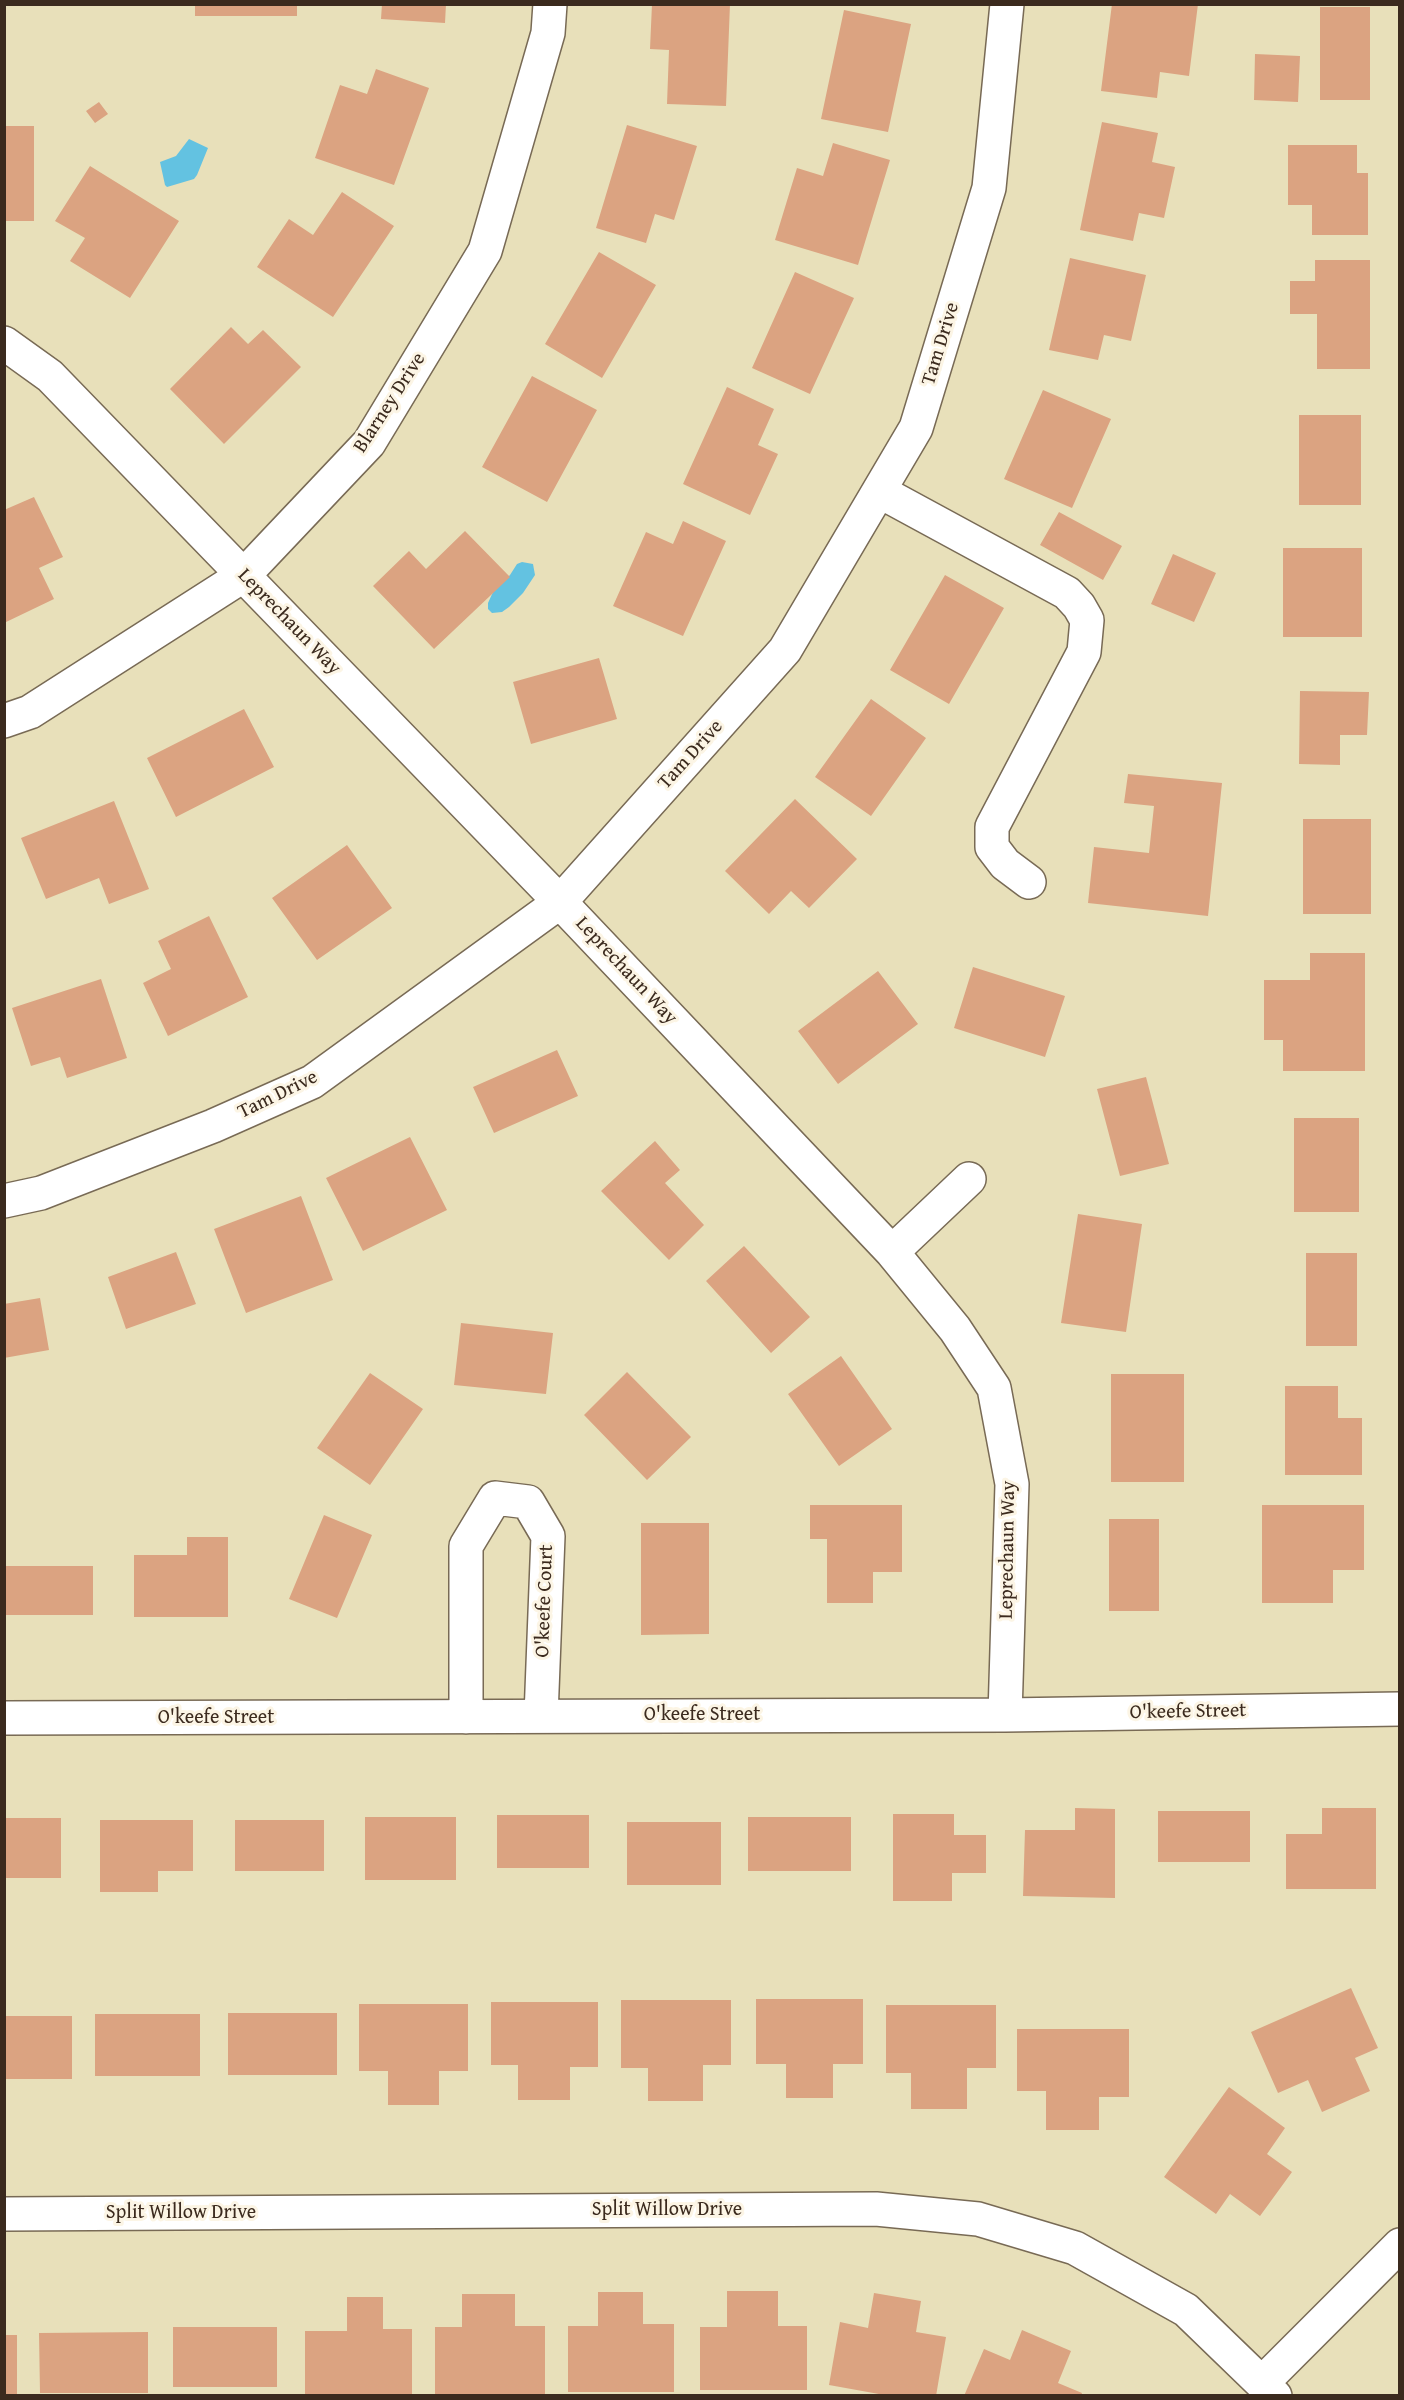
<!DOCTYPE html>
<style>
body{margin:0}
#map{position:relative;width:1404px;height:2400px;overflow:hidden;background:#e8e0ba;font-family:"Gentium Book Plus",serif}
canvas{display:block}
.frame{position:absolute;inset:0;border:6px solid #3b2a1e;pointer-events:none}
</style>
<div id="map">
<canvas width="1404" height="2400"></canvas>
<div class="frame"></div>
</div>
<script>
const ctx = document.querySelector('canvas').getContext('2d');
ctx.lineJoin = 'round';
function fillPath(path, color) { ctx.fillStyle = color; ctx.fill(path, 'evenodd'); }
const shape = rows => new Path2D(rows.map(r => 'M' + r).join(''));
function trace(path, color, width, dash) { ctx.strokeStyle = color; ctx.lineWidth = width; ctx.lineCap = dash ? 'butt' : 'round'; ctx.setLineDash(dash || []); ctx.stroke(path); }
function label(font, color, halo, rows, align = 'center') {
  ctx.font = font + ' "Gentium Book Plus",serif'; ctx.lineWidth = 6; ctx.setLineDash([]); ctx.textBaseline = 'middle'; ctx.strokeStyle = halo; ctx.fillStyle = color; for (const [text, x, y, turn = 0] of rows) {
    ctx.save(); ctx.translate(x, y); ctx.rotate((+turn || 0) * Math.PI / 180); ctx.textAlign = isNaN(turn) ? turn : align; if (halo) ctx.strokeText(text, 0, 0); ctx.fillText(text, 0, 0); ctx.restore();
  }
}
const water = shape([
 [189,139,208,148,197,175,194,179,167,187,165,185,160,162,176,156],
 [522,562,533,564,535,575,523,593,509,607,502,612,492,613,488,609,488,603,493,592,510,575,517,564]
]);
const building = shape([
 [195,4,297,4,297,16,195,16],
 [382,4,446,4,445,23,381,19],
 [652,4,730,4,726,106,667,104,669,50,650,49],
 [1112,4,1198,4,1189,76,1160,72,1157,98,1101,91],
 [1320,7,1370,7,1370,100,1320,100],
 [844,10,911,24,888,132,821,119],
 [1255,54,1300,56,1298,102,1254,100],
 [376,69,429,88,394,185,315,158,340,85,367,94],
 [99,102,108,114,95,123,86,111],
 [1102,122,1158,133,1152,162,1175,167,1164,218,1139,213,1133,241,1080,230],
 [627,125,697,146,674,220,655,214,646,243,596,228],
 [4,126,34,126,34,221,4,221],
 [833,143,890,160,858,265,775,240,797,168,823,176],
 [1288,145,1357,145,1357,173,1368,173,1368,235,1312,235,1312,205,1288,205],
 [90,166,179,221,130,298,70,261,85,238,55,221],
 [342,192,394,226,333,317,257,267,289,219,313,235],
 [599,252,656,285,602,378,545,344],
 [1070,258,1146,275,1131,341,1104,335,1098,360,1049,350],
 [1315,260,1370,260,1370,369,1317,369,1317,314,1290,314,1290,281,1315,281],
 [795,272,854,298,810,394,752,368],
 [231,327,248,344,263,330,301,367,224,444,170,389],
 [532,376,597,410,547,502,482,467],
 [727,387,774,409,758,445,778,454,750,515,683,484],
 [1043,390,1111,419,1072,508,1004,479],
 [1299,415,1361,415,1361,505,1299,505],
 [34,497,63,557,39,568,54,599,4,623,4,510],
 [1059,512,1122,546,1103,580,1040,545],
 [683,521,726,541,683,636,613,606,646,532,673,544],
 [465,531,510,577,434,649,373,586,409,551,426,569],
 [1283,548,1362,548,1362,637,1283,637],
 [1173,554,1216,573,1194,622,1151,604],
 [945,575,1004,608,949,704,890,670],
 [599,658,617,719,531,744,513,682],
 [1300,691,1369,692,1367,735,1340,735,1340,765,1299,764],
 [871,699,926,738,871,816,815,777],
 [244,709,274,767,176,817,147,758],
 [1128,774,1222,783,1208,916,1088,903,1094,847,1149,853,1154,806,1124,803],
 [795,799,857,859,809,908,791,891,769,914,725,871],
 [114,801,149,889,109,904,99,878,46,899,21,838],
 [1303,819,1371,819,1371,914,1303,914],
 [347,845,392,908,317,960,272,898],
 [209,916,248,997,168,1036,143,983,171,969,158,941],
 [1310,953,1365,953,1365,1071,1283,1071,1283,1040,1264,1040,1264,980,1310,980],
 [973,967,1065,996,1045,1057,954,1028],
 [878,971,918,1024,838,1084,798,1031],
 [101,979,127,1058,67,1078,60,1057,31,1066,12,1008],
 [557,1050,578,1096,494,1133,473,1087],
 [1146,1077,1169,1164,1120,1176,1097,1089],
 [1294,1118,1359,1118,1359,1212,1294,1212],
 [410,1137,447,1210,363,1251,326,1178],
 [655,1141,680,1170,665,1183,704,1225,669,1260,601,1191],
 [301,1196,333,1280,246,1313,214,1229],
 [1078,1214,1142,1224,1126,1332,1061,1323],
 [744,1246,810,1317,771,1353,706,1281],
 [176,1252,196,1304,126,1329,108,1277],
 [1306,1253,1357,1253,1357,1346,1306,1346],
 [40,1298,49,1350,4,1358,4,1304],
 [461,1323,553,1333,546,1394,454,1385],
 [841,1356,892,1429,839,1466,788,1394],
 [627,1372,691,1437,647,1480,584,1415],
 [370,1373,423,1409,370,1485,317,1448],
 [1111,1374,1184,1374,1184,1482,1111,1482],
 [1285,1386,1338,1386,1338,1418,1362,1418,1362,1475,1285,1475],
 [810,1505,902,1505,902,1572,873,1572,873,1603,827,1603,827,1539,810,1539],
 [1262,1505,1364,1505,1364,1570,1333,1570,1333,1603,1262,1603],
 [324,1515,372,1535,337,1618,289,1599],
 [1109,1519,1159,1519,1159,1611,1109,1611],
 [641,1523,709,1523,709,1634,641,1635],
 [187,1537,228,1537,228,1617,134,1617,134,1555,187,1555],
 [4,1566,93,1566,93,1615,4,1615],
 [1075,1808,1115,1809,1115,1898,1023,1896,1025,1830,1075,1830],
 [1322,1808,1376,1808,1376,1889,1286,1889,1286,1834,1322,1834],
 [1158,1811,1250,1811,1250,1862,1158,1862],
 [893,1814,954,1814,954,1835,986,1835,986,1873,952,1873,952,1901,893,1901],
 [497,1815,589,1815,589,1868,497,1868],
 [365,1817,456,1817,456,1880,365,1880],
 [748,1817,851,1817,851,1871,748,1871],
 [4,1818,61,1818,61,1878,4,1878],
 [100,1820,193,1820,193,1871,158,1871,158,1892,100,1892],
 [235,1820,324,1820,324,1871,235,1871],
 [627,1822,721,1822,721,1885,627,1885],
 [1351,1988,1378,2048,1355,2058,1370,2091,1322,2112,1308,2080,1278,2093,1251,2032],
 [756,1999,863,1999,863,2064,833,2064,833,2098,786,2098,786,2064,756,2064],
 [621,2000,731,2000,731,2065,703,2065,703,2101,648,2101,648,2068,621,2068],
 [491,2002,598,2002,598,2067,570,2067,570,2100,518,2100,518,2065,491,2065],
 [359,2004,468,2004,468,2071,439,2071,439,2105,388,2105,388,2071,359,2071],
 [886,2005,996,2005,996,2068,967,2068,967,2109,911,2109,911,2073,886,2073],
 [228,2013,337,2013,337,2075,228,2075],
 [95,2014,200,2014,200,2076,95,2076],
 [4,2016,72,2016,72,2079,4,2079],
 [1017,2029,1129,2029,1129,2097,1099,2097,1099,2130,1046,2130,1046,2091,1017,2091],
 [1229,2087,1285,2128,1267,2154,1292,2172,1260,2216,1230,2194,1216,2214,1164,2177],
 [727,2291,778,2291,778,2326,807,2326,807,2390,700,2390,700,2327,727,2327],
 [598,2292,643,2292,643,2324,674,2324,674,2392,568,2392,568,2326,598,2326],
 [874,2293,921,2301,916,2332,946,2337,936,2396,890,2396,829,2385,840,2322,868,2328],
 [462,2294,515,2294,515,2326,545,2326,545,2395,435,2395,435,2327,462,2327],
 [347,2297,383,2297,383,2329,412,2329,412,2396,305,2396,305,2331,347,2331],
 [173,2327,277,2327,277,2387,173,2387],
 [1022,2330,1071,2351,1058,2383,1082,2393,1081,2396,964,2396,984,2349,1010,2360],
 [148,2332,148,2393,40,2393,39,2333],
 [4,2335,17,2335,17,2396,4,2396]
]);
const minor = shape([
 [4,343,50,376,560,902,892,1252,955,1329,994,1388,1012,1484,1005,1715],
 [879,491,1067,593,1079,606,1087,620,1084,652,992,827,992,847,1005,864,1029,882],
 [4,721,30,712,244,575,369,443,485,251,548,33,550,4],
 [4,1201,41,1193,213,1126,312,1082,560,902,785,650,916,428,989,188,1007,4],
 [892,1252,969,1179],
 [466,1717,466,1546,495,1498,528,1502,548,1536,541,1716],
 [4,1718,1005,1715,1400,1709],
 [4,2214,876,2209,978,2219,1075,2248,1186,2310,1275,2396],
 [1262,2383,1400,2245]
]);
const streetNames = [
 ["Tam Drive",941,344,-73],
 ["Blarney Drive",390,403,-57],
 ["Leprechaun Way",289,622,46],
 ["Tam Drive",691,755,-48],
 ["Leprechaun Way",626,971,47],
 ["Tam Drive",278,1095,-26],
 ["Leprechaun Way",1008,1550,-89],
 ["O'keefe Court",545,1601,-88],
 ["O'keefe Street",1188,1712,-1],
 ["O'keefe Street",702,1715],
 ["O'keefe Street",216,1718],
 ["Split Willow Drive",667,2210],
 ["Split Willow Drive",181,2213]
];
fillPath(water, '#63c2e1');
fillPath(building, '#dba381');
trace(minor, '#786a55', 36);
trace(minor, '#fff', 33);
label('20px', '#3b2a1e', '#fcf5e5', streetNames);
</script>
